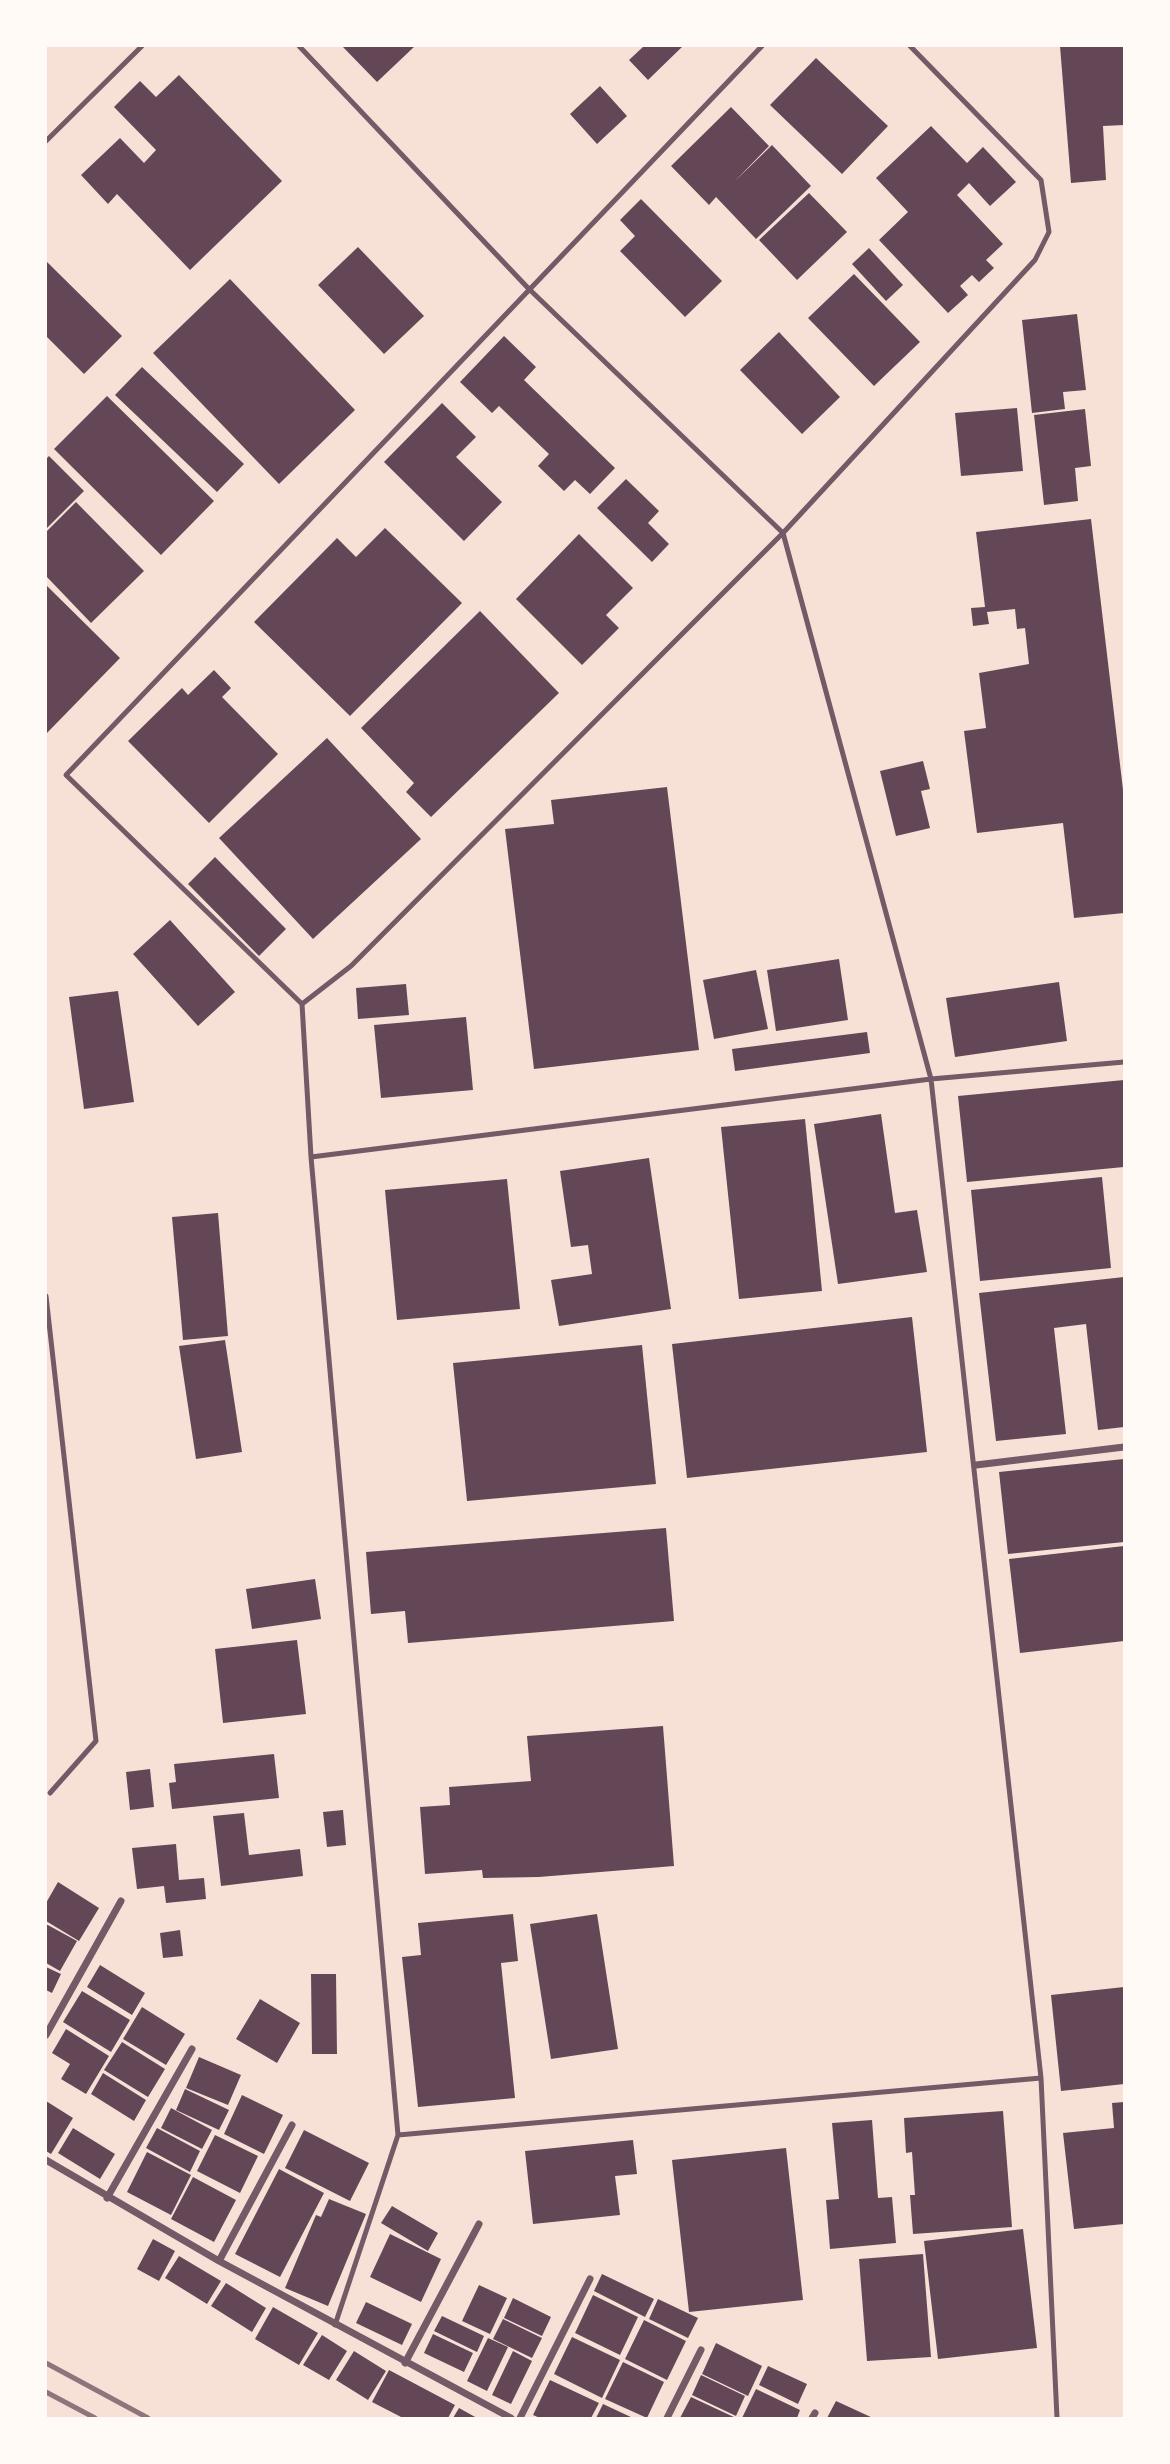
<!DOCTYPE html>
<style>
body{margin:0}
#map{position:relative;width:1170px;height:2464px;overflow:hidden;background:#f7e1d7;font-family:"Crimson Pro",serif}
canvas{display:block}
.frame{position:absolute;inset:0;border:47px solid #fffaf5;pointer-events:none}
</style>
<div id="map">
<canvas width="1170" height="2464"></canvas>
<div class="frame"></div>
</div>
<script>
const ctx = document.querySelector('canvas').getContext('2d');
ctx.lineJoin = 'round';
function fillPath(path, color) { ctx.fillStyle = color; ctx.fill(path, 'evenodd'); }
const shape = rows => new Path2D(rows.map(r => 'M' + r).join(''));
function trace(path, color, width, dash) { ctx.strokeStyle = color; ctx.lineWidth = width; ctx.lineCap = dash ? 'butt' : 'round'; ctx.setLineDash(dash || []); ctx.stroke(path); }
const building = shape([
 [342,46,415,46,377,82],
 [644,46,683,46,648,80,629,60],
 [1060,46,1124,46,1124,125,1103,126,1106,180,1071,183],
 [816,58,888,126,842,174,770,105],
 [179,75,282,181,190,270,117,194,108,204,81,175,120,138,144,163,156,150,114,107,140,81,156,97],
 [600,86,627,116,597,144,570,114],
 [731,107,769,146,735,181,772,145,811,186,756,239,716,197,709,205,671,166],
 [931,126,967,163,983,147,1016,182,990,206,969,183,957,195,1003,244,986,260,994,268,979,282,972,275,960,286,968,295,948,313,879,240,908,212,876,178],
 [809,193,847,232,797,280,759,240],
 [641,199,722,281,685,317,620,251,635,236,620,220],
 [358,247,424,316,384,354,318,285],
 [869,248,903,285,886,301,852,264],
 [46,261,122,336,84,374,46,336],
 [854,274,920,342,874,386,808,318],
 [230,279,355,410,279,484,153,353],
 [1077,314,1086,390,1063,392,1065,409,1032,413,1022,320],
 [779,332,840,397,802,434,740,370],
 [504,336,536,367,524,380,615,468,590,494,575,480,564,491,538,466,549,454,499,406,492,413,460,382],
 [142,367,244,464,217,492,115,395],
 [107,396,214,501,161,555,54,449],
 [442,403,476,437,456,457,502,502,464,541,384,462],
 [1017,408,1023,471,961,476,955,413],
 [1085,409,1091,466,1075,468,1078,501,1044,505,1034,415],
 [49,456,84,491,46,529,46,459],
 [626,479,659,511,648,523,669,544,652,562,597,508],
 [76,502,144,571,91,623,46,576,46,532],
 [1091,519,1124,798,1124,913,1074,918,1063,823,977,833,964,731,986,728,979,673,1029,664,1025,628,1017,629,1015,609,987,612,989,624,973,626,971,608,985,607,976,532],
 [385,528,462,603,350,716,254,622,337,538,356,557],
 [579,534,633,588,606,615,619,628,582,665,516,599],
 [46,585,120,658,46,734],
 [480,611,559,693,431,817,406,792,414,783,361,728],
 [214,670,231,688,222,697,278,754,209,823,128,741,182,688,188,695],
 [327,738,421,839,313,939,219,838],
 [923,761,930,789,921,791,930,828,896,836,880,771],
 [667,787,699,1050,534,1069,505,829,554,824,551,800],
 [215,857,286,929,259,956,188,884],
 [170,920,235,992,198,1026,133,954],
 [839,959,848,1020,776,1031,767,970],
 [756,970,768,1029,714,1039,703,980],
 [1059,982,1067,1041,955,1057,946,998],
 [406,984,409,1015,358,1019,356,988],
 [118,991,134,1102,84,1109,69,997],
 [466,1017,473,1090,381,1098,374,1025],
 [867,1032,870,1053,735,1071,732,1049],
 [1124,1080,1124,1167,967,1182,958,1096],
 [881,1114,895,1213,917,1210,927,1272,838,1284,814,1124],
 [805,1119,822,1291,739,1299,721,1127],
 [649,1158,671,1309,559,1326,551,1280,592,1274,588,1245,571,1247,560,1171],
 [1102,1177,1111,1268,980,1281,971,1190],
 [507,1179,520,1309,397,1320,385,1190],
 [218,1213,228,1336,183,1340,172,1217],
 [1124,1277,1124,1427,1098,1430,1086,1324,1054,1328,1066,1434,996,1441,979,1293],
 [912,1317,927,1452,687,1478,672,1344],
 [225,1340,242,1452,196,1459,179,1346],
 [642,1345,656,1484,467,1501,453,1363],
 [1124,1459,1124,1542,1008,1554,999,1472],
 [666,1528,674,1621,408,1643,405,1611,371,1614,366,1552],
 [1124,1546,1124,1641,1020,1653,1009,1559],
 [315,1579,321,1619,252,1629,246,1589],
 [297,1640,306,1714,223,1723,215,1649],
 [663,1726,674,1866,539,1877,483,1878,482,1870,425,1874,420,1807,450,1805,449,1787,531,1781,527,1736],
 [274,1754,279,1798,172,1809,169,1783,176,1782,174,1764],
 [150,1769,154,1807,130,1810,126,1772],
 [343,1810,346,1845,327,1847,323,1812],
 [244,1813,249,1855,300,1849,303,1876,221,1886,213,1816],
 [176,1844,179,1880,204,1878,206,1899,166,1903,164,1886,137,1889,132,1848],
 [58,1882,99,1908,79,1941,46,1921,46,1903],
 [513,1914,518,1961,501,1963,515,2098,418,2107,402,1957,421,1955,418,1923],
 [597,1914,618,2049,551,2059,530,1924],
 [46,1924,77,1941,60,1971,46,1963],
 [180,1930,183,1956,163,1958,160,1933],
 [100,1965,145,1993,132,2015,87,1987],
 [46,1967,61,1974,52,1993,46,1990],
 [311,1974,336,1974,337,2054,312,2054],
 [1124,1987,1124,2084,1061,2091,1051,1995],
 [82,1991,130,2020,111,2052,63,2022],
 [260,1999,300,2023,277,2063,236,2039],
 [142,2007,185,2034,166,2065,123,2039],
 [66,2029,109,2056,86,2094,61,2079,70,2064,52,2053],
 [122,2042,165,2069,148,2097,104,2070],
 [199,2057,241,2075,228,2105,186,2088],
 [103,2073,146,2100,134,2121,91,2094],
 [185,2089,229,2110,219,2130,176,2110],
 [242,2095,283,2115,264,2154,224,2134],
 [46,2101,73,2118,51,2154,46,2151],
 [1124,2102,1124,2224,1074,2229,1063,2133,1114,2128,1112,2103],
 [171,2108,212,2130,202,2149,161,2128],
 [1003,2111,1012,2227,913,2234,910,2195,915,2195,912,2152,906,2153,904,2118],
 [872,2120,878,2198,892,2197,896,2243,830,2249,826,2200,839,2199,832,2123],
 [73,2128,115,2154,100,2179,58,2153],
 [157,2128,200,2151,190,2172,146,2148],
 [304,2130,369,2163,350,2201,285,2168],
 [215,2135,258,2156,240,2193,197,2171],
 [633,2140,637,2174,615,2176,620,2215,533,2224,525,2151],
 [786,2148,803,2300,689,2312,672,2160],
 [147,2152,191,2175,171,2215,127,2192],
 [279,2169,324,2193,280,2277,235,2254],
 [193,2177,236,2200,214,2242,171,2219],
 [329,2199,366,2214,328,2306,285,2288,316,2215,321,2217],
 [392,2206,438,2233,428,2251,381,2223],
 [1023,2229,1037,2348,938,2359,924,2241],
 [390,2234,441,2259,421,2302,370,2277],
 [153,2239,175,2251,159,2281,137,2269],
 [923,2254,931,2357,867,2361,859,2259],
 [179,2256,221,2281,207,2304,165,2278],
 [602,2274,654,2299,645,2317,594,2291],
 [226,2283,266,2308,252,2332,211,2306],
 [479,2285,507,2298,490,2334,462,2321],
 [593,2295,638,2317,620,2355,575,2333],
 [513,2298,551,2317,542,2336,504,2318],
 [658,2299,698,2318,688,2338,649,2319],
 [366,2302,412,2324,402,2345,356,2323],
 [273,2307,318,2333,299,2365,255,2339],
 [442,2316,484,2336,477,2352,434,2331],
 [503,2319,542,2338,532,2358,493,2339],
 [644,2320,686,2341,667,2380,625,2359],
 [433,2334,473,2353,464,2372,424,2353],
 [322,2335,347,2351,329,2380,303,2365],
 [572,2337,620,2360,602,2398,554,2374],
 [488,2338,508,2347,487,2391,467,2381],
 [716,2343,762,2366,748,2396,702,2374],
 [354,2351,386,2371,368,2400,336,2380],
 [513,2351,532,2361,511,2404,492,2395],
 [623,2362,664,2382,647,2418,605,2399],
 [768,2366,807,2384,798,2404,759,2385],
 [389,2370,455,2405,448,2418,403,2418,372,2402],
 [701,2375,745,2396,736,2416,692,2395],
 [550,2380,599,2403,591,2418,540,2418,533,2415],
 [756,2389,800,2410,797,2418,742,2418],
 [691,2397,736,2418,680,2418],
 [836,2401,873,2418,827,2418],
 [603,2404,633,2418,596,2418],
 [459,2408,477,2418,453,2418]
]);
const service = shape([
 [299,46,528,288,783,533,931,1079,1041,2078,1057,2418],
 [46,141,142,46],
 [302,1004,351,966,689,627,783,533,1035,260,1049,232,1041,180,910,46],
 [311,1157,931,1079,1124,1062],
 [46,1296,96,1741,50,1793],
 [398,2135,1041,2078],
 [335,2325,398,2135,311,1157,302,1004,66,775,762,46]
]);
const minor = shape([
 [976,1465,1124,1447],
 [46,2035,121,1901],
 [46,2160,219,2261,511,2418],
 [107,2198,192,2049],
 [219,2261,292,2125],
 [405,2363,479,2224],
 [520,2418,590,2279],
 [667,2418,701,2350],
 [812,2418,815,2413]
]);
const rail = shape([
 [46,2363,148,2418],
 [46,2392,95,2418]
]);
fillPath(building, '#644757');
trace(service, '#755966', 5);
trace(minor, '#755966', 7);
trace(rail, '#8f747c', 5);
</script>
